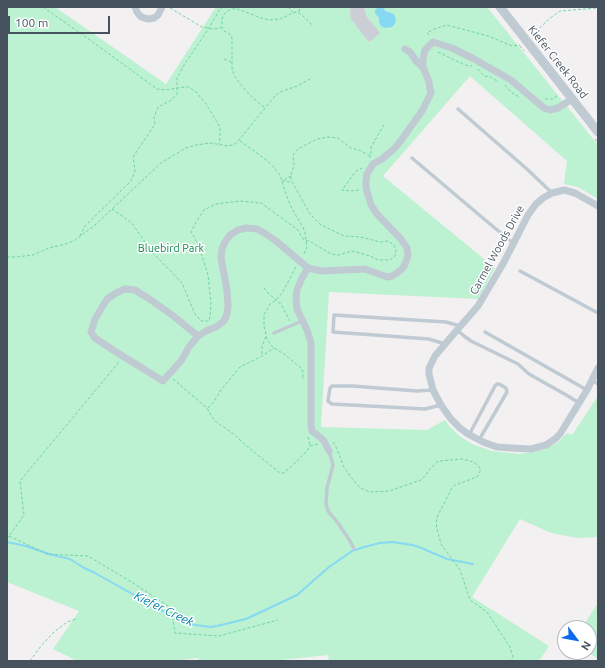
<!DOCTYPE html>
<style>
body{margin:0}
#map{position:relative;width:605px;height:668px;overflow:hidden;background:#f2f0f0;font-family:Ubuntu,sans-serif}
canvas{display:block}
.frame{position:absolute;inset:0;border:8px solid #46535f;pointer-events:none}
.north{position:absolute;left:557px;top:620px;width:40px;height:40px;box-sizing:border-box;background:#fff;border:1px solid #b5babf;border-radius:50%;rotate:122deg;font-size:11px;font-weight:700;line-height:16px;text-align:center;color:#46535f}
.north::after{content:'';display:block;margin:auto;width:14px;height:18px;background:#0d6aef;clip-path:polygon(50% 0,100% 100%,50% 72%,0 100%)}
.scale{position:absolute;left:8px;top:16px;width:102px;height:18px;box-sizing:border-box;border:2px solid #46535f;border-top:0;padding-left:5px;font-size:12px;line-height:14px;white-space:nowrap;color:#46535f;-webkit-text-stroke:3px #fff;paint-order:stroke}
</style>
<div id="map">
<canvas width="605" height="668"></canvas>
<div class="frame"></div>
<div class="north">N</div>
<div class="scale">100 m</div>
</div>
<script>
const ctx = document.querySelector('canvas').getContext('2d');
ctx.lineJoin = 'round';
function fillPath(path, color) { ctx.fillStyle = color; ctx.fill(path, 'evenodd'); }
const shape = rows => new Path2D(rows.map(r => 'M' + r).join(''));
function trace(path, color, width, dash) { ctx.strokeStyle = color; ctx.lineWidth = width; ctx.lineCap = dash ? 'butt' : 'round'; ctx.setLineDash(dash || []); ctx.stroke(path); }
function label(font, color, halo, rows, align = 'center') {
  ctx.font = font + ' Ubuntu,sans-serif'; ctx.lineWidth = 3; ctx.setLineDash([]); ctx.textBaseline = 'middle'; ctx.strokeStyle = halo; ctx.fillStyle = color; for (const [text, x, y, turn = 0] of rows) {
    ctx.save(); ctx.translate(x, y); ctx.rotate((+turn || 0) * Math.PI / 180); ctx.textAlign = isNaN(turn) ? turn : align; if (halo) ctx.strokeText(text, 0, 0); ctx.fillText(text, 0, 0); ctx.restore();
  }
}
const green = shape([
 [7,7,55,7,166,84,216,7,487,7,598,145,598,199,578,187,564,184,567,161,470,76,383,176,495,268,478,299,329,292,321,427,427,430,445,420,450,427,461,437,472,444,492,451,519,454,543,450,557,443,567,433,572,435,598,396,598,537,577,538,551,533,520,519,472,597,549,646,539,661,329,661,328,655,272,661,199,661,198,658,171,661,77,661,53,649,79,611,7,582],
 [598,603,598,659,588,652,589,652,589,628,582,628]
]);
const water = shape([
 [381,7,384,8,385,11,394,14,396,19,395,24,392,27,386,28,382,27,379,23,379,18,375,13,375,10,377,8]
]);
const stream = shape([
 [7,542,26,546,49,554,70,559,84,568,95,573,161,610,177,618,195,625,211,627,217,626,246,619,297,595,329,567,345,556,352,551,364,547,380,543,393,542,412,545,419,547,447,559,473,564]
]);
const building = shape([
 [350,7,364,7,366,16,380,33,369,42,351,19,350,7]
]);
const path = shape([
 [43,7,90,40,157,89,165,90,184,87,189,87,196,92,206,104,220,127,220,137,219,144],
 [233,7,236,8],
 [288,7,293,12],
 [170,8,202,27,213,29,221,28],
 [299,12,300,7],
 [429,35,427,33,434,29,447,25,488,36,512,46,520,45],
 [532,35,549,19,560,11,598,8],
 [520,46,524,51],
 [438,52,440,53,465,65,472,66],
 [224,59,231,62],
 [478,69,484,76,490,77,499,82],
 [505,85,511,92,519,97],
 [545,99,553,99,558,95],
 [264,107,253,98,247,92,235,77,233,72,232,68,232,38,231,35,224,31,222,28,222,19,224,14,228,11,231,9,238,9,261,18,269,20,280,19,293,13,296,12,299,13,303,16,312,25],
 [595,139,598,143],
 [240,141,257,153,270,163,280,175,286,194,292,209,303,227,305,233,307,247,304,254],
 [369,158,371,156,371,147,384,125],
 [291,176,282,181,291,182],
 [359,190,351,191,342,190,356,171,362,168],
 [112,209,132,223,151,251,182,283,195,314,201,321,209,321,210,317,211,303,208,275,198,244,191,232,196,222,204,210,216,204,240,201,261,203,298,230,303,239,311,242,331,254,338,255,352,251,370,256,378,260,390,260,395,256,396,250,394,245,388,241,380,242,361,237,344,236,321,225,310,214,291,180,291,174,294,166,293,155,298,149,317,139,328,137,338,138,351,148,359,150,371,156],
 [80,236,85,226,131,181,135,171,133,157,155,124,154,117,158,107,170,101,177,94,177,78,184,65,209,28,220,9,224,7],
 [7,257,16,257,33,255,49,248,62,245,74,241,95,225,162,162,186,148,196,145,210,143,228,146,232,145,235,144,239,140,274,97,280,92,297,86,312,78],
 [296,267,282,293,276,300,270,304,264,315,264,326,267,339,270,344,274,348,284,354,301,368,303,372,303,380],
 [264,288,269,294,281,304,290,321],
 [262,354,262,347,266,336],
 [173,379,207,408,212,417,215,421,235,435,243,443,280,473,284,473,295,463,307,451,310,446,318,444],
 [208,408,213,403,221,390,240,367,262,356,274,348],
 [308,437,310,445],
 [333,442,337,449,344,467,350,476,360,488,370,492,389,491,415,482,421,480,425,476,429,470,437,462,440,461,462,459,470,461,475,463,480,468,480,472,477,477,455,485,452,488,438,515,436,522,437,529,441,544,460,570,470,600,487,612,510,647,513,657,511,661],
 [9,536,47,554,88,556,133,583,171,608,175,633,219,636,278,620],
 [7,539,24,515,20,481,119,362],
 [30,661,41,646,53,633,67,622,76,619]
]);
const service = shape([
 [458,109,528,170,552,193],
 [412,158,484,219,513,243],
 [520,271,598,313],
 [457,330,464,336,471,341,518,364,529,374,568,396,579,403],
 [485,332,587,390],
 [274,333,302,321],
 [445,344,429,339,333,332,334,315,446,322,460,326],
 [592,380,598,384],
 [433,390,417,391,352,386,332,386,330,388,328,401,332,404,425,409,441,405],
 [469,435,495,386,497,384,499,384,506,388,507,392,479,440],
 [329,451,333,465,327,488,326,504,328,511,338,523,350,541,354,549]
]);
const minor = shape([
 [135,7,137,12,140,16,144,18,149,19,154,18,158,15,162,7],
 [405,49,410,52,416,61,423,67],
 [598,206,575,193,564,190,552,193,543,198,536,204,528,215,504,262,478,306,457,330,435,356,429,368,429,374,433,390,441,405,451,419,460,428,468,434,483,442,497,447,511,448,531,449,546,445,555,439,560,434,587,390,598,368],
 [308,268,302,278,297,290,296,297,297,309,307,330,311,343,311,426,312,431,321,438,324,441,329,451],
 [198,336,189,347,181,361,163,381,113,350,95,338,91,332,95,319,107,299,116,293,125,289,135,290,151,300,172,315,198,336,208,330,216,327,224,321,227,314,228,305,227,290,221,258,222,249,225,242,230,235,238,230,246,228,257,229,266,234,276,241,308,268,321,271,365,269,387,277,392,276,397,273,403,268,406,262,408,256,407,248,401,239,377,214,371,205,366,188,366,182,367,174,373,164,382,159,395,148,402,139,422,111,431,93,430,89,429,82,423,67,423,59,425,50,433,42,452,48,474,59,511,80,544,108,550,110,558,108,572,99]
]);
const tertiary = shape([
 [500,7,598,132]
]);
const streetNames = [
 ["Kiefer Creek Road",558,62,52],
 ["Carmel Woods Drive",497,250,-61]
];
const parkNames = [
 ["Bluebird Park",171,248]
];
const waterNames = [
 ["Kiefer Creek",164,609,26]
];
fillPath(green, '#bcf2d2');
fillPath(water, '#86d9f2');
trace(stream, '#86d9f2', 2);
fillPath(building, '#cbcfd5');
trace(building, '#d3d6dc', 1);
trace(path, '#71d3a5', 1, [3, 2]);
trace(service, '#c0cad3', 3.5);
trace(minor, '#c0cad3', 7);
trace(tertiary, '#c0cad3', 9);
label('11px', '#46535f', '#fff', streetNames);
label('11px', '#11864f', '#fff', parkNames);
label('italic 12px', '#047fa5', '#fff', waterNames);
</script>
